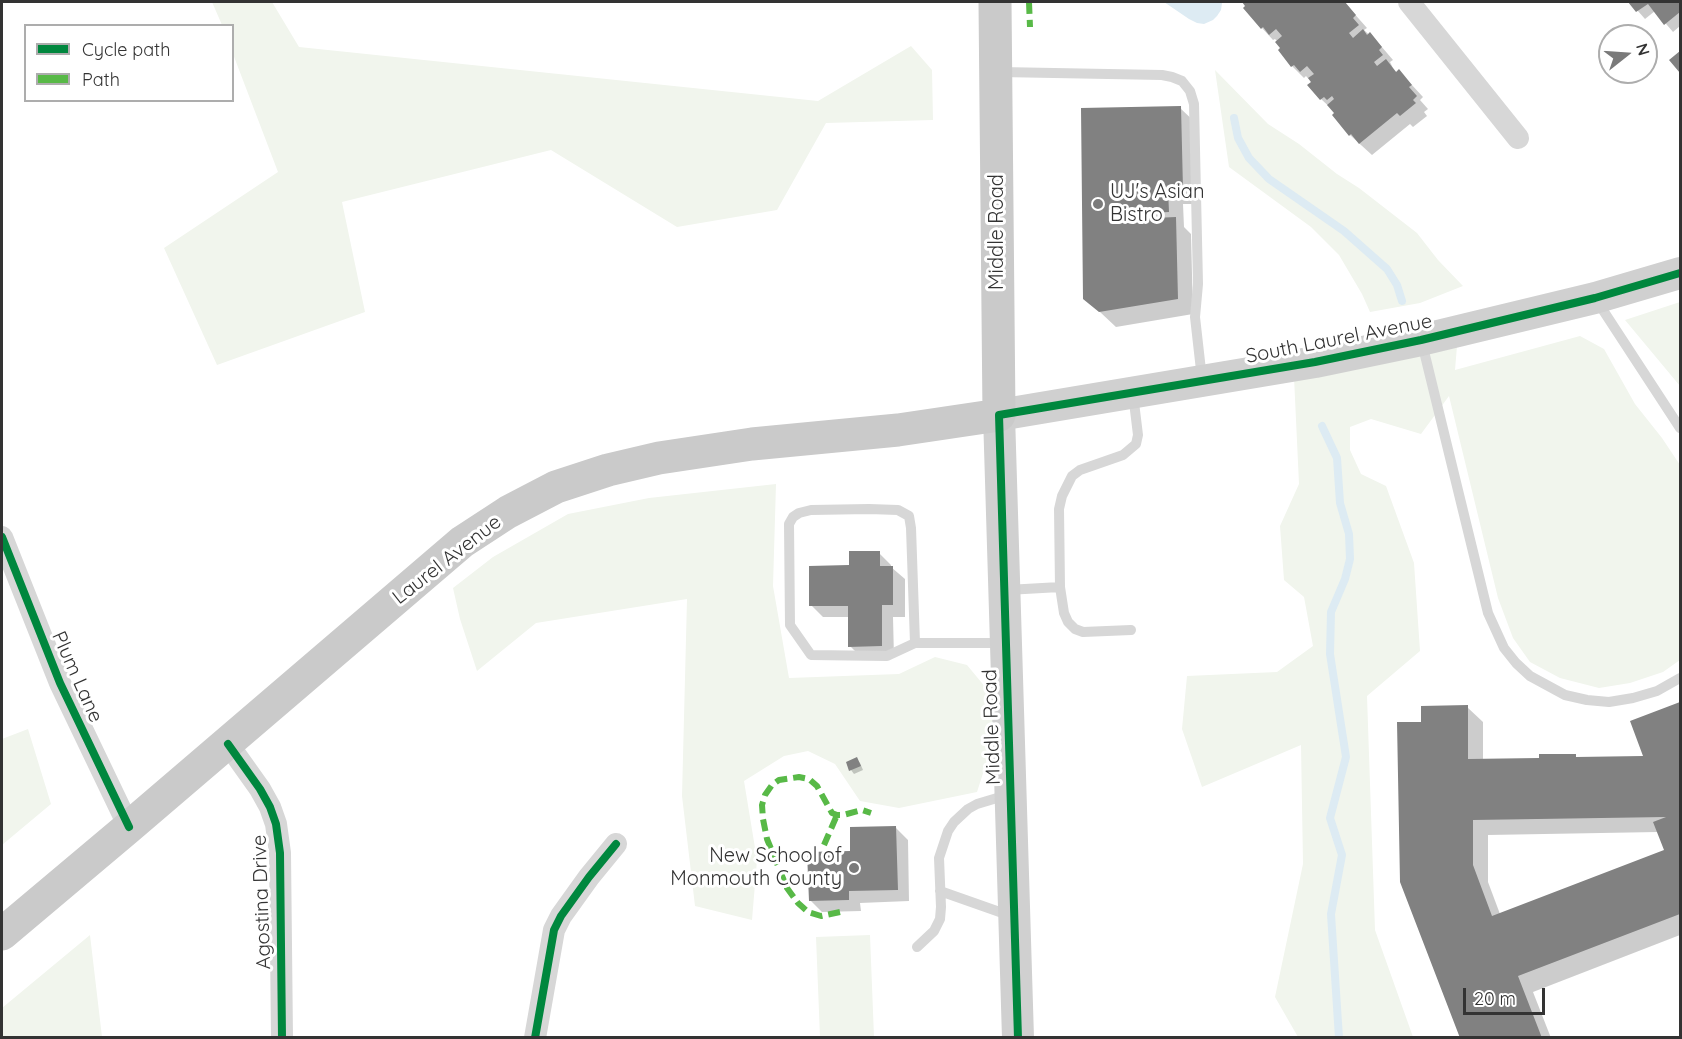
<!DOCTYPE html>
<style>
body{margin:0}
#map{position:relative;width:1682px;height:1039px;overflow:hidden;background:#fff;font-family:Quicksand,sans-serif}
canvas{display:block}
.frame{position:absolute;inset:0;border:3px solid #333;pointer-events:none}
.legend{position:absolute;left:24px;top:24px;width:210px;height:78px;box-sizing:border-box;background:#fff;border:2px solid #adadad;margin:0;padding:8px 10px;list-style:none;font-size:18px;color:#333}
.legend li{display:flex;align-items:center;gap:12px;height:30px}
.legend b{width:30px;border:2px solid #adadad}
.north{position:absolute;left:1598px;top:24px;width:60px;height:60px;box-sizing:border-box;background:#fff;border:2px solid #adadad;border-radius:50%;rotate:73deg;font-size:16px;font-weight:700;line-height:24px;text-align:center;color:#333}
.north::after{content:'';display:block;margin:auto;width:21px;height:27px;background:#7a7a7a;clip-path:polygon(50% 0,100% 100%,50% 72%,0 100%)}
.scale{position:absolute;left:1463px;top:988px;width:82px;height:27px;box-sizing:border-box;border:3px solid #333;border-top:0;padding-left:8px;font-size:18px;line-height:21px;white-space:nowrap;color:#333;-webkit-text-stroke:4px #fff;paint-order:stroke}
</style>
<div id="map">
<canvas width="1682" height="1039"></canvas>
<div class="frame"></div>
<ul class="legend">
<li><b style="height:8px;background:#00873e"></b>Cycle path</li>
<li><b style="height:8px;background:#58b947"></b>Path</li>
</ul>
<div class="north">N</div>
<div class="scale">20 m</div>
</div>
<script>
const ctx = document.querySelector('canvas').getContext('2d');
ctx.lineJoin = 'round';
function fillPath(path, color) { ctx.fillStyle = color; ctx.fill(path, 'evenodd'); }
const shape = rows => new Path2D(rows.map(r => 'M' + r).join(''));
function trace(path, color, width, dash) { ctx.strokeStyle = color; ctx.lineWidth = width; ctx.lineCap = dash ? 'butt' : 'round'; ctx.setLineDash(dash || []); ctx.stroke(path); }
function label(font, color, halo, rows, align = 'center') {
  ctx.font = font + ' Quicksand,sans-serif'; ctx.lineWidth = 6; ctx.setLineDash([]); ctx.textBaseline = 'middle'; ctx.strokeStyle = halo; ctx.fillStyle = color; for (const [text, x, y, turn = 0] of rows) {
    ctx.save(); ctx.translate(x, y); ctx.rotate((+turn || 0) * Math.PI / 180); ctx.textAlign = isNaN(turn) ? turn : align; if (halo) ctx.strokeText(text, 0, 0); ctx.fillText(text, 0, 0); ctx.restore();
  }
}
const green = shape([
 [212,2,272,2,299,47,818,101,911,46,932,70,933,120,826,123,777,210,677,227,551,150,342,202,365,312,217,365,164,248,278,172,233,54,232,26,222,25],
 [1215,70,1268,124,1299,144,1337,174,1359,188,1417,233,1438,260,1463,286,1420,303,1370,312,1362,294,1339,255,1311,227,1229,167],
 [1680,302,1680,386,1625,320],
 [1580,336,1604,349,1635,404,1662,438,1680,465,1680,660,1663,672,1630,683,1599,688,1560,678,1530,662,1513,638,1498,598,1449,396,1421,434,1371,419,1350,427,1350,450,1361,474,1386,486,1414,563,1420,651,1367,696,1375,930,1413,1037,1298,1037,1275,997,1303,864,1301,745,1202,787,1182,729,1187,676,1277,672,1313,646,1304,597,1284,580,1280,526,1299,484,1294,377,1457,346,1455,370],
 [776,484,773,586,789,678,899,674,935,657,967,665,991,694,994,739,977,792,899,808,860,801,835,764,808,751,784,756,744,781,757,860,752,920,695,906,682,796,687,599,536,623,477,671,460,619,453,588,493,557,568,514,649,498],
 [28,729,51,804,2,845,2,739],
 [90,935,102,1037,2,1037,2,1008],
 [870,935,874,1037,820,1037,816,937]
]);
const water = shape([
 [1164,2,1222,2,1222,3,1221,10,1217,16,1213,20,1204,24,1197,23,1189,19]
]);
const shadow = shape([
 [1243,2,1344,2,1367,28,1364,30,1381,46,1393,60,1390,62,1393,68,1397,73,1399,71,1423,97,1420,100,1428,109,1424,112,1427,116,1413,127,1410,124,1372,155,1350,135,1334,115,1336,113,1321,99,1312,83,1306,76,1304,78,1292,66,1277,41,1275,39,1273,40,1262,28,1245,8,1248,7],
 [1630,2,1680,2,1680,26,1673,32,1655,11,1645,19],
 [1180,108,1196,123,1198,204,1183,204,1184,227,1191,234,1193,314,1116,327,1085,298],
 [879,553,891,565,891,567,905,579,905,617,893,617,894,658,862,658,850,646,849,617,823,617,811,605,850,567],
 [1680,704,1680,935,1533,992,1551,1038,1461,1038,1422,724,1467,707,1483,722,1483,760,1540,760,1575,756,1577,758,1646,757,1632,722],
 [1658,832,1666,851,1500,914,1488,882,1488,835],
 [856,759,860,763,863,770,854,774,851,770],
 [896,828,908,840,909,901,860,903,861,911,822,912,810,900,852,852]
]);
const stream = shape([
 [1234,118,1238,138,1249,158,1269,179,1344,231,1387,269,1397,285,1402,301],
 [1322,426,1337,458,1340,503,1349,534,1350,559,1345,579,1331,612,1330,654,1346,757,1330,818,1342,855,1331,914,1339,1038]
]);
const building = shape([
 [1242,2,1345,2,1356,15,1353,18,1359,25,1349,33,1353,38,1363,29,1367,35,1370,32,1382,47,1379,50,1383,55,1374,62,1377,66,1386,59,1396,72,1399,69,1412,85,1409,87,1417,96,1413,100,1416,103,1400,116,1397,113,1359,144,1351,134,1349,136,1332,115,1334,113,1327,105,1334,99,1332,96,1327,100,1324,97,1320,100,1307,85,1311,82,1308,78,1314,74,1307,66,1300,72,1294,65,1291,67,1278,50,1280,48,1275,42,1282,36,1276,29,1269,35,1263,27,1261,29,1243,8,1245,6],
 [1628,2,1680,2,1680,12,1664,25,1648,4,1636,12],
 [1680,51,1680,73,1669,60],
 [1181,106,1183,189,1168,189,1169,212,1153,213,1153,218,1176,217,1178,299,1099,312,1083,299,1081,108],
 [849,551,880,551,880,566,893,566,893,605,882,605,882,646,848,647,848,606,809,606,809,566,849,565],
 [1680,702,1680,914,1518,976,1542,1038,1460,1038,1400,882,1397,722,1421,722,1421,706,1468,705,1468,759,1539,758,1539,754,1576,754,1576,757,1643,756,1630,721],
 [1666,817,1653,822,1664,850,1492,916,1473,865,1473,820],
 [857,757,861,766,849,771,846,762],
 [896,826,898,890,849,891,849,900,809,901,807,852,850,851,850,827]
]);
const lane = shape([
 [1000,72,1162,75,1172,77,1182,81,1190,91,1194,104,1198,284,1195,317,1202,379],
 [1597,301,1680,428],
 [1422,343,1488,613,1504,648,1516,663,1530,676,1565,695,1587,700,1609,702,1633,698,1657,691,1680,678],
 [1060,587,1064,613,1068,622,1075,629,1083,632,1131,630],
 [1007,590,1060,587,1059,509,1062,496,1072,476,1080,470,1123,455,1136,444,1138,435,1133,394],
 [915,643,911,528,909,516,898,510,869,509,811,510,799,513,793,517,789,524,790,625,811,655,887,656,915,643,1002,643],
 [940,891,1011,916],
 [917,947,934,931,940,919,941,907,939,858,948,831,954,822,968,809,977,804,1007,795]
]);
const street = shape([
 [1409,2,1518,138],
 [2,537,60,683,129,827],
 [228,744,260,789,270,807,276,824,280,853,282,1038],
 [535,1038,554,930,561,916,589,877,616,844]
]);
const secondary = shape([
 [1018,1038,999,415,1315,362,1421,340,1595,298,1680,273]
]);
const primary = shape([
 [2,934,129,827,462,542,508,512,556,487,608,470,659,458,752,444,898,430,999,415,995,2]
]);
const quiet = shape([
 [1029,2,1030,27],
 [824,845,837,815],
 [840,912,821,916,808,912,798,903,787,888,767,839,763,819,762,805,765,795,772,785,779,780,799,777,809,779,817,786,832,813,837,815,843,815,862,810,871,813]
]);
const cycleway = shape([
 [2,537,60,683,129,827],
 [228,744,260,789,270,807,276,824,280,853,282,1038],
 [535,1038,554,930,561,916,589,877,616,844],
 [1018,1038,999,415,1315,362,1421,340,1595,298,1680,273]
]);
const markers = [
 [1098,204,6,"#7a7a7a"],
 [854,868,6,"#7a7a7a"]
];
const poiNames = [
 ["UJ's Asian",1110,192],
 ["Bistro",1110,215],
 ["New School of",842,856,"right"],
 ["Monmouth County",842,879,"right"]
];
const streetNames = [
 ["Middle Road",997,232,-90],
 ["South Laurel Avenue",1339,339,-11],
 ["Laurel Avenue",447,560,-38],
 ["Plum Lane",77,677,66],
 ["Middle Road",992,727,-92],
 ["Agostina Drive",262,902,-92]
];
fillPath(green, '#f1f5ed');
fillPath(water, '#ddebf3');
fillPath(shadow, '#0003');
trace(stream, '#ddebf3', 8);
fillPath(building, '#818181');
trace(lane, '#d7d7d7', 10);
trace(street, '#d7d7d7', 22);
trace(secondary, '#d0d0d0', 32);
trace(primary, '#cacaca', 33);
trace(quiet, '#58b947', 6, [12, 6]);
trace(cycleway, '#00873e', 8);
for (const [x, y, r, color] of markers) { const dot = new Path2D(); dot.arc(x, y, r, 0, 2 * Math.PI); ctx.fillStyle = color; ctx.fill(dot); trace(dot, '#fff', 2); }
label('20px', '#333', '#fff', poiNames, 'left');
label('20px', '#333', '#fff', streetNames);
</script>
